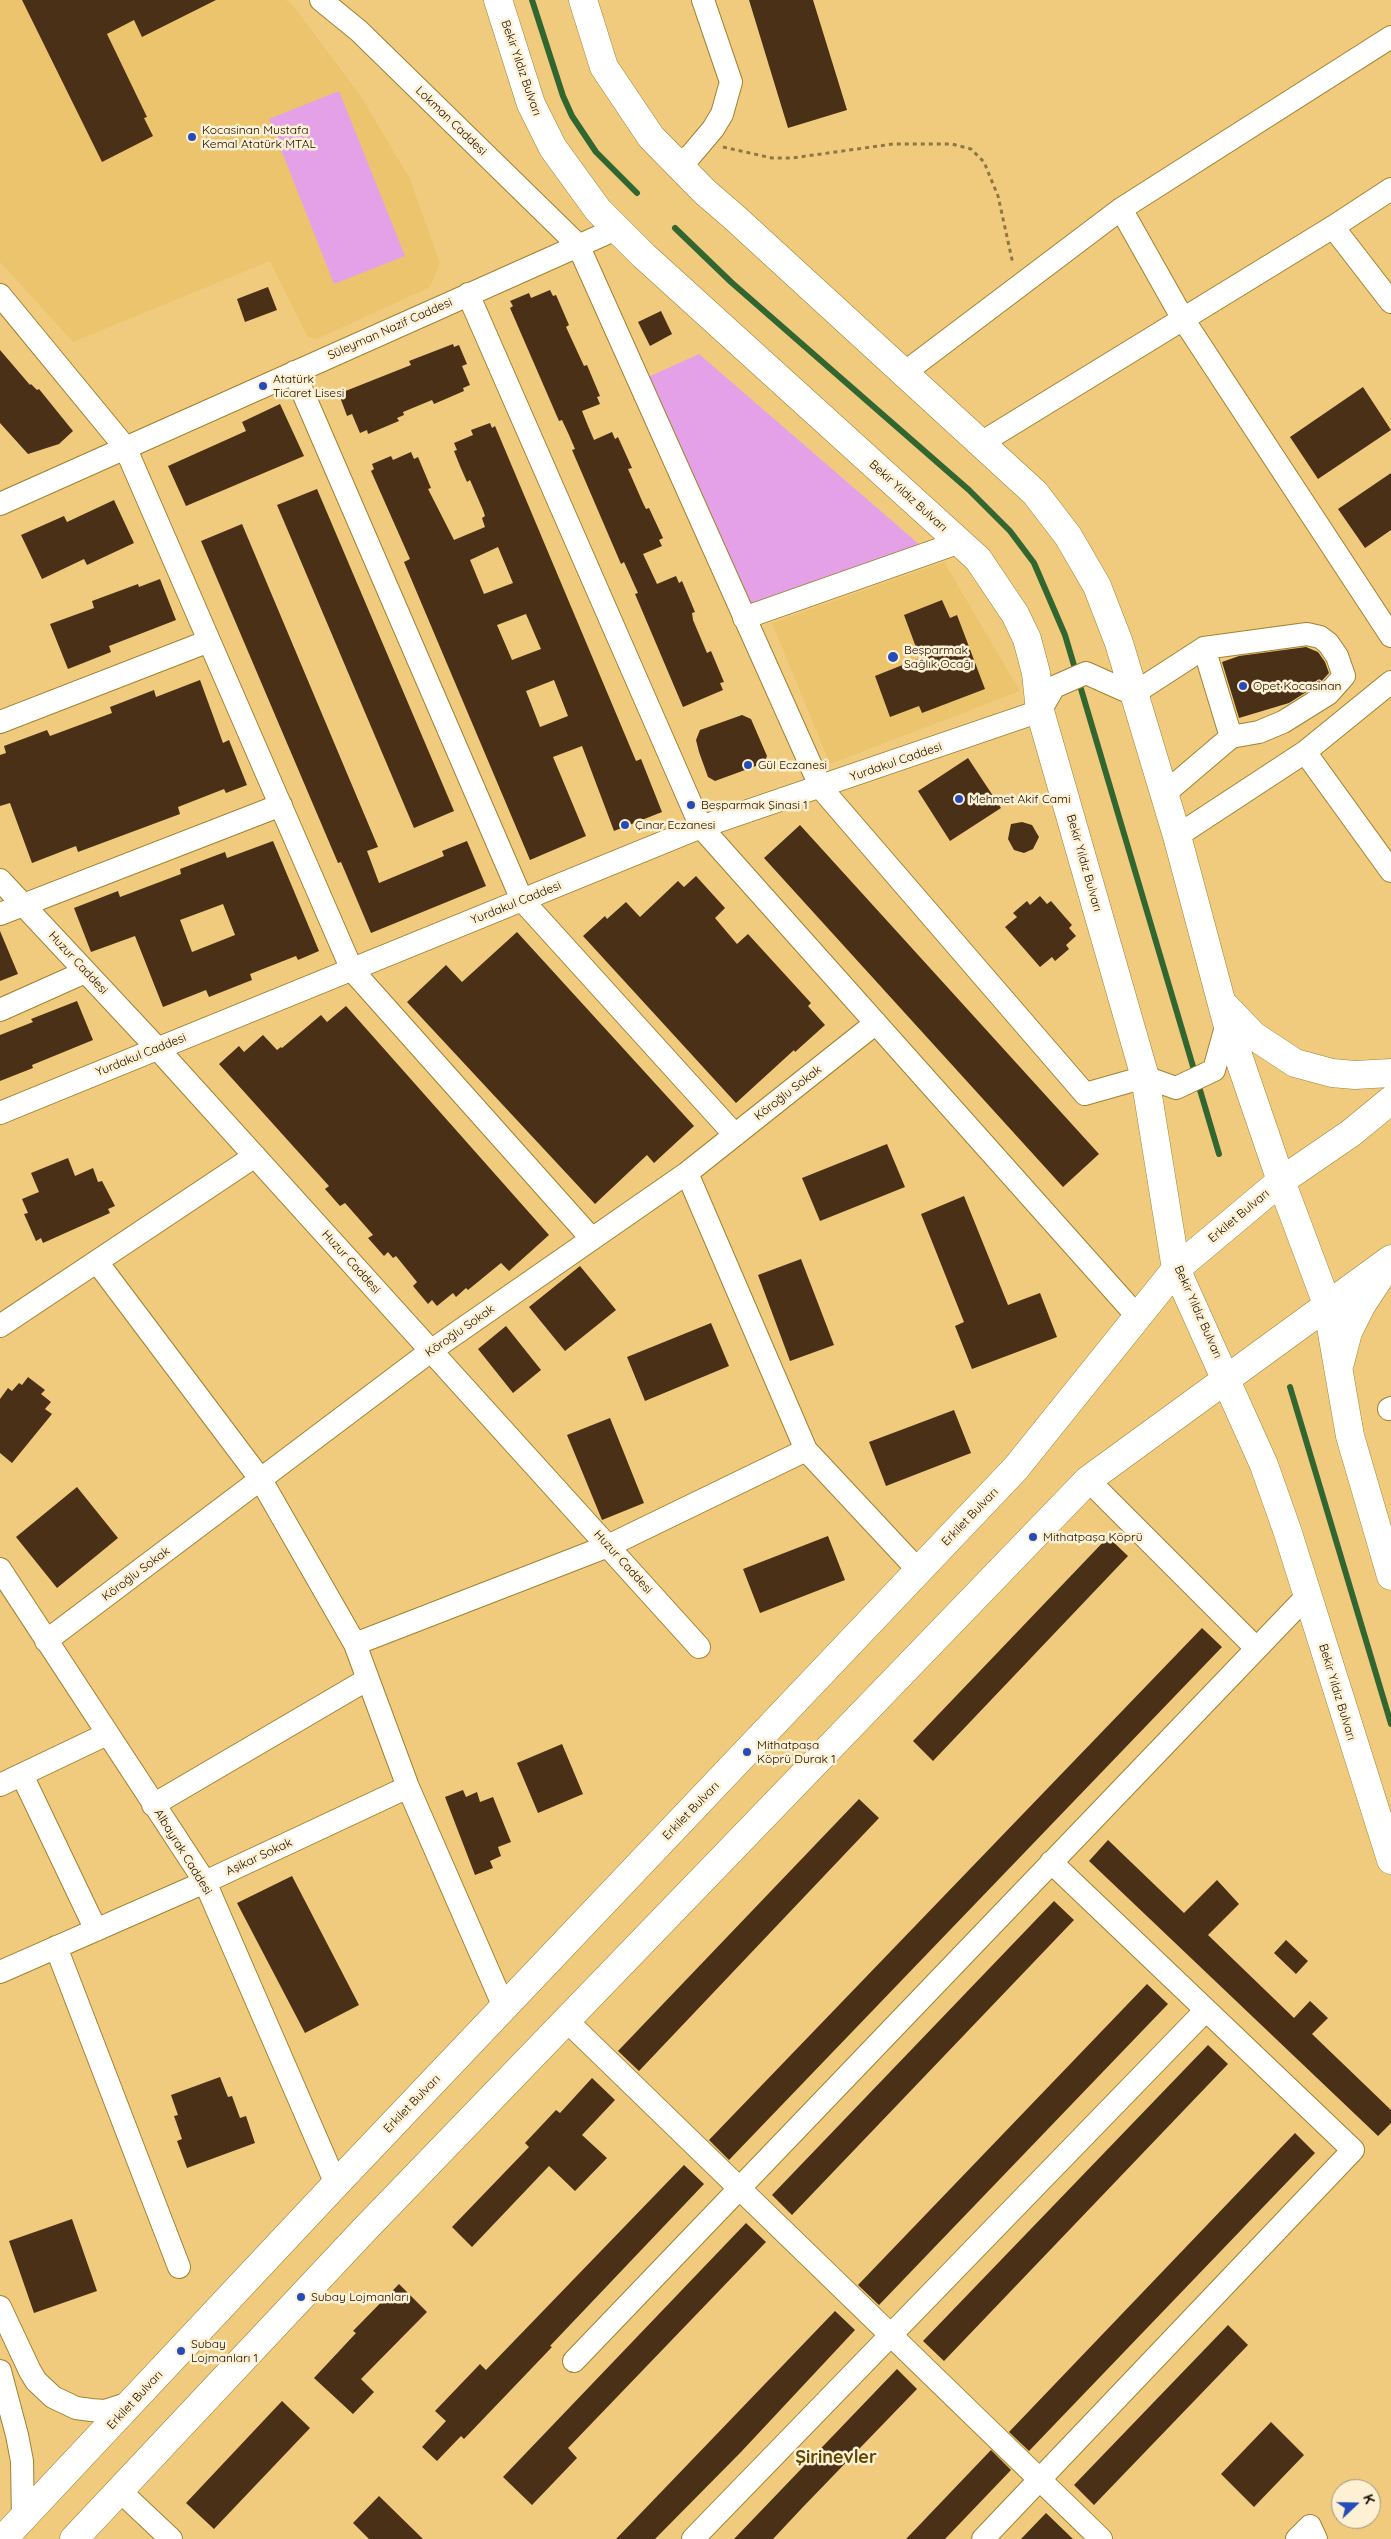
<!DOCTYPE html>
<meta charset="utf-8">
<style>
body{margin:0}
#map{position:relative;width:1391px;height:2539px;overflow:hidden;background:#f0cb7d;font-family:Quicksand,sans-serif}
canvas{display:block}
.north{position:absolute;left:1331px;top:2479px;width:50px;height:50px;box-sizing:border-box;background:#fef0d2;border:1px solid #a1947e;border-radius:50%;rotate:69deg;font-size:14px;font-weight:700;line-height:20px;text-align:center;color:#150b00}
.north::after{content:'';display:block;margin:auto;width:18px;height:22px;background:#254bb9;clip-path:polygon(50% 0,100% 100%,50% 72%,0 100%)}
</style>
<div id="map">
<canvas width="1391" height="2539"></canvas>
<div class="north">K</div>
</div>
<script>
const ctx = document.querySelector('canvas').getContext('2d');
ctx.lineJoin = 'round';
function fillPath(path, color) { ctx.fillStyle = color; ctx.fill(path, 'evenodd'); }
const shape = rows => new Path2D(rows.map(r => 'M' + r).join(''));
function trace(path, color, width, dash) { ctx.strokeStyle = color; ctx.lineWidth = width; ctx.lineCap = dash ? 'butt' : 'round'; ctx.setLineDash(dash || []); ctx.stroke(path); }
function label(font, color, halo, rows, align = 'center') {
  ctx.font = font + ' Quicksand,sans-serif'; ctx.lineWidth = 5; ctx.setLineDash([]); ctx.textBaseline = 'middle'; ctx.strokeStyle = halo; ctx.fillStyle = color; for (const [text, x, y, turn = 0] of rows) {
    ctx.save(); ctx.translate(x, y); ctx.rotate((+turn || 0) * Math.PI / 180); ctx.textAlign = isNaN(turn) ? turn : align; if (halo) ctx.strokeText(text, 0, 0); ctx.fillText(text, 0, 0); ctx.restore();
  }
}
const built = shape([
 [0,0,286,0,295,8,360,95,410,179,440,263,430,287,317,339,307,336,270,261,73,342,0,262],
 [944,562,1020,691,830,764,772,623]
]);
const green = shape([
 [339,91,405,256,334,284,269,119],
 [699,354,920,545,747,618,646,378]
]);
const stream = shape([
 [532,0,563,96,572,116,596,152,637,193],
 [675,228,731,282,969,490,1010,531,1034,563,1065,635,1219,1154],
 [1290,1387,1391,1724]
]);
const building = shape([
 [22,0,216,0,142,37,134,20,107,34,147,117,144,118,153,136,102,162],
 [749,0,813,0,847,110,788,128],
 [268,287,277,310,245,322,237,299],
 [550,290,553,296,556,295,569,325,566,327,584,366,587,365,600,396,597,397,600,404,582,411,588,426,594,440,612,432,615,439,618,437,632,468,628,469,643,503,646,509,649,508,663,538,659,540,662,546,643,554,657,584,676,576,679,583,682,581,695,612,692,613,693,620,707,653,711,651,724,682,720,683,723,690,683,707,635,594,638,593,624,562,621,564,572,450,575,449,569,435,562,420,559,421,510,308,513,306,510,301,529,293,531,298],
 [661,311,672,334,650,346,638,322],
 [453,344,454,347,459,345,467,364,462,366,470,385,463,388,464,391,434,404,432,400,403,412,404,415,397,418,399,421,368,434,367,430,360,433,352,414,347,416,340,397,345,395,343,392,411,365,409,361],
 [0,350,30,385,31,384,37,390,39,389,73,431,59,444,28,454,0,423],
 [1363,387,1391,430,1318,479,1290,437],
 [280,404,304,456,186,506,168,466,246,431,242,422],
 [490,423,492,428,495,426,636,761,641,759,662,812,614,831,582,746,553,757,586,836,530,860,404,562,410,559,371,471,374,469,372,464,391,456,393,460,411,452,414,459,418,457,431,488,428,489,454,540,485,527,482,518,485,516,483,510,470,480,467,482,460,466,454,451,457,450,454,443,473,435,471,430],
 [498,547,513,583,484,594,470,560],
 [526,614,541,649,512,660,497,625],
 [554,680,568,716,540,727,526,691],
 [1391,473,1391,530,1365,548,1338,509],
 [317,489,454,811,414,828,277,505],
 [114,500,134,543,87,565,84,559,42,579,21,535,64,516,67,522],
 [242,524,378,847,367,851,379,883,444,856,442,851,467,841,486,886,371,933,341,862,338,863,201,541],
 [160,579,176,620,109,646,111,652,68,669,50,624,94,608,92,601,138,584,139,587],
 [942,600,950,618,957,615,985,689,922,713,919,706,890,717,875,676,920,658,904,615],
 [1306,647,1318,652,1325,662,1329,673,1319,684,1289,703,1239,718,1222,662,1239,656],
 [200,680,223,743,229,740,247,785,226,793,224,789,178,807,180,814,78,852,76,846,32,863,10,803,0,806,0,755,6,753,4,746,47,730,50,736,112,713,110,707,154,690,156,697],
 [742,715,751,719,767,756,764,763,715,781,708,777,699,752,696,740,700,730],
 [968,758,1001,808,950,841,918,791],
 [1022,822,1032,825,1039,837,1033,849,1024,853,1014,850,1008,839,1011,824],
 [800,825,1099,1154,1063,1187,764,858],
 [273,841,319,951,298,960,296,956,250,974,252,980,209,997,206,990,163,1007,135,936,91,952,74,908,118,891,120,897,181,874,180,869,225,852,227,858],
 [223,904,235,935,192,952,180,920],
 [696,876,725,908,715,918,737,944,748,934,811,1003,808,1006,825,1025,795,1052,794,1050,736,1103,583,936,605,916,607,919,626,902,640,917,678,881,684,887],
 [1040,896,1047,904,1051,901,1064,916,1072,925,1069,928,1076,936,1066,945,1069,949,1055,961,1052,957,1040,967,1005,927,1017,917,1013,913,1027,901,1030,905],
 [0,931,18,974,0,981],
 [517,932,694,1126,654,1163,647,1155,595,1204,407,1002,446,965,462,982],
 [77,1001,93,1040,32,1065,33,1068,0,1081,0,1035,33,1022,31,1019],
 [346,1006,549,1235,509,1271,501,1263,468,1290,466,1288,456,1297,453,1293,437,1306,432,1300,428,1304,413,1286,417,1282,396,1256,393,1258,388,1252,384,1256,368,1238,373,1235,367,1228,345,1203,340,1206,325,1189,329,1186,219,1064,239,1046,244,1052,263,1035,277,1050,281,1047,282,1048,321,1015,327,1022],
 [887,1144,905,1187,820,1221,802,1178],
 [68,1158,75,1176,93,1168,98,1182,102,1181,115,1206,108,1209,110,1213,43,1243,41,1238,36,1241,24,1214,28,1213,22,1199,39,1192,31,1173],
 [964,1196,1008,1305,1040,1293,1057,1337,972,1369,955,1326,964,1322,921,1214],
 [801,1259,834,1345,790,1361,758,1275],
 [580,1266,616,1310,565,1351,529,1307],
 [711,1323,729,1366,645,1401,627,1357],
 [506,1326,541,1370,513,1393,478,1349],
 [28,1377,45,1390,41,1394,51,1402,45,1409,52,1414,12,1463,0,1453,0,1399,8,1388,12,1391,19,1383,22,1385],
 [954,1410,971,1453,886,1486,869,1442],
 [610,1418,644,1503,602,1520,567,1435],
 [77,1487,118,1538,57,1588,16,1537],
 [828,1536,845,1580,760,1613,743,1569],
 [1108,1537,1128,1556,933,1761,913,1741],
 [1202,1628,1222,1647,729,2160,709,2140],
 [562,1744,583,1794,538,1813,517,1763],
 [463,1790,466,1797,477,1792,480,1802,493,1797,511,1842,498,1847,501,1856,490,1861,493,1868,475,1875,445,1797],
 [859,1799,879,1818,639,2071,618,2051],
 [1108,1840,1184,1913,1217,1880,1239,1904,1208,1935,1294,2018,1310,2001,1328,2018,1312,2034,1391,2110,1391,2123,1378,2136,1089,1861],
 [292,1876,359,2005,305,2033,237,1903],
 [1054,1901,1074,1920,792,2215,772,2195],
 [1286,1940,1308,1961,1296,1974,1274,1953],
 [1147,1984,1168,2004,879,2305,858,2285],
 [1208,2045,1228,2064,944,2361,923,2341],
 [220,2077,228,2097,232,2096,240,2118,246,2116,255,2143,187,2168,177,2141,182,2139,174,2116,178,2115,171,2095],
 [592,2078,615,2100,582,2135,607,2158,575,2191,549,2166,472,2247,452,2227,529,2147,525,2143,556,2110,560,2113],
 [1295,2133,1315,2153,1029,2451,1009,2432],
 [684,2165,704,2184,550,2346,552,2347,509,2392,464,2439,461,2436,437,2461,422,2447,446,2421,435,2411,480,2364,486,2370],
 [72,2219,97,2291,34,2313,9,2241],
 [746,2223,766,2242,568,2448,577,2458,532,2505,503,2477],
 [399,2284,427,2312,361,2379,374,2392,353,2414,314,2378,356,2333,353,2331],
 [835,2311,855,2330,741,2452,655,2539,616,2539],
 [1228,2325,1248,2345,1094,2505,1074,2485],
 [897,2369,917,2389,803,2507,773,2539,734,2539],
 [282,2401,310,2428,214,2529,186,2503],
 [1271,2422,1304,2455,1254,2507,1221,2474],
 [991,2450,1011,2470,945,2539,906,2539],
 [379,2496,423,2539,369,2539,353,2523],
 [1046,2513,1073,2539,1021,2539]
]);
const path = shape([
 [723,147,772,158,792,158,893,144,952,144,971,149,984,162,998,196,1013,264]
]);
const minor = shape([
 [321,0,359,31,578,245,821,788,1085,1094,1145,1077,1176,1088,1214,1070,1227,1023],
 [677,165,691,155,713,129,722,114,731,82,703,0],
 [1121,209,1183,319,1391,636],
 [1333,227,1391,302],
 [468,294,701,827,1137,1316],
 [0,295,125,447,352,970,592,1239],
 [294,372,522,900,735,1135],
 [904,373,1121,209,1391,37],
 [981,443,1333,227,1391,189],
 [0,504,616,229],
 [744,618,960,542],
 [1204,648,1307,634,1320,637,1328,643,1337,656,1344,676,1328,694,1283,722,1259,732,1231,737],
 [0,722,209,641],
 [1305,752,1391,871],
 [1177,836,1305,752,1391,682],
 [0,880,157,1048,699,1647],
 [0,914,281,805],
 [0,1010,85,972],
 [0,1113,701,827,1040,711,1054,687,1086,673,1133,694,1204,648,1231,737,1164,794],
 [687,1173,806,1450,919,1571],
 [97,1262,261,1480,355,1644,408,1787,504,2007],
 [0,1326,255,1156],
 [1389,1409,1391,1408],
 [1088,1480,1256,1648],
 [0,1569,205,1882,336,2184],
 [46,1641,432,1350,687,1173,876,1023],
 [355,1644,608,1546,806,1450],
 [22,1775,96,1930],
 [0,1785,107,1734],
 [153,1805,368,1679],
 [56,1947,179,2267],
 [0,1972,205,1882,408,1787],
 [567,2021,1101,2539],
 [0,2307,30,2371,36,2381,53,2397,76,2408,91,2410,105,2411,133,2402],
 [574,2361,1308,1595],
 [0,2371,17,2435,22,2461,23,2519],
 [120,2491,171,2539],
 [693,2539,1206,2010],
 [983,2539,1353,2150,1051,1862],
 [1297,2539,1310,2526,1316,2539]
]);
const major = shape([
 [498,0,531,104,553,148,598,210,643,255,978,559,1015,614,1027,639,1036,673,1040,711,1145,1077,1176,1269,1264,1465,1288,1533,1391,1860],
 [583,0,604,67,651,137,705,192,734,217,1035,493,1068,536,1097,586,1119,643,1177,836,1227,1023,1281,1181,1327,1304,1350,1436,1391,1576],
 [1225,1006,1254,1036,1295,1063,1332,1073,1355,1075,1391,1073],
 [1340,1363,1348,1332,1361,1306,1385,1269],
 [3,2539,336,2184,1016,1468,1176,1269,1281,1181,1351,1133,1391,1100],
 [74,2539,366,2228,1088,1480,1391,1259]
]);
const markers = [
 [192,137,5,"#254bb9"],
 [263,386,5,"#254bb9"],
 [893,657,6,"#254bb9"],
 [1243,686,5,"#254bb9"],
 [748,765,5,"#254bb9"],
 [959,799,5,"#254bb9"],
 [691,805,5,"#254bb9"],
 [625,825,5,"#254bb9"],
 [1033,1537,5,"#254bb9"],
 [747,1752,5,"#254bb9"],
 [301,2297,5,"#254bb9"],
 [181,2351,5,"#254bb9"]
];
const streetNames = [
 ["Bekir Yıldız Bulvarı",521,68,71],
 ["Lokman Caddesi",451,121,44],
 ["Süleyman Nazif Caddesi",390,329,-24],
 ["Bekir Yıldız Bulvarı",908,496,42],
 ["Yurdakul Caddesi",896,762,-19],
 ["Bekir Yıldız Bulvarı",1084,863,74],
 ["Yurdakul Caddesi",516,903,-22],
 ["Huzur Caddesi",78,963,47],
 ["Yurdakul Caddesi",141,1055,-22],
 ["Köroğlu Sokak",788,1093,-38],
 ["Erkilet Bulvarı",1239,1216,-40],
 ["Huzur Caddesi",351,1262,48],
 ["Bekir Yıldız Bulvarı",1198,1312,66],
 ["Köroğlu Sokak",460,1331,-35],
 ["Erkilet Bulvarı",970,1517,-46],
 ["Huzur Caddesi",623,1562,48],
 ["Köroğlu Sokak",136,1574,-37],
 ["Bekir Yıldız Bulvarı",1337,1692,73],
 ["Erkilet Bulvarı",691,1811,-46],
 ["Albayrak Caddesi",183,1852,58],
 ["Aşikar Sokak",259,1857,-25],
 ["Erkilet Bulvarı",412,2104,-46],
 ["Erkilet Bulvarı",135,2400,-47]
];
const poiNames = [
 ["Kocasinan Mustafa",202,130],
 ["Kemal Atatürk MTAL",202,144],
 ["Atatürk",273,379],
 ["Ticaret Lisesi",273,393],
 ["Beşparmak",904,650],
 ["Sağlık Ocağı",904,664],
 ["Opet Kocasinan",1253,686],
 ["Gül Eczanesi",758,765],
 ["Mehmet Akif Cami",969,799],
 ["Beşparmak Şinasi 1",701,805],
 ["Çınar Eczanesi",635,825],
 ["Mithatpaşa Köprü",1043,1537],
 ["Mithatpaşa",757,1745],
 ["Köprü Durak 1",757,1759],
 ["Subay Lojmanları",311,2297],
 ["Subay",191,2344],
 ["Lojmanları 1",191,2358]
];
const districtNames = [
 ["Şirinevler",836,2458]
];
fillPath(built, '#ecc46d');
fillPath(green, '#e5a1e8');
trace(stream, '#326631', 6);
fillPath(building, '#493017');
trace(minor, '#a38131', 24);
trace(major, '#a38131', 29);
trace(path, '#8f7646', 3, [4, 4]);
trace(minor, '#fff', 22);
trace(major, '#fff', 28);
for (const [x, y, r, color] of markers) { const dot = new Path2D(); dot.arc(x, y, r, 0, 2 * Math.PI); ctx.fillStyle = color; ctx.fill(dot); trace(dot, '#fef0d2', 2); }
label('12px', '#150b00', '#fef0d2', streetNames);
label('12px', '#150b00', '#fef0d2', poiNames, 'left');
label('bold 18px', '#5e4500', '#fef0d2', districtNames);
</script>
